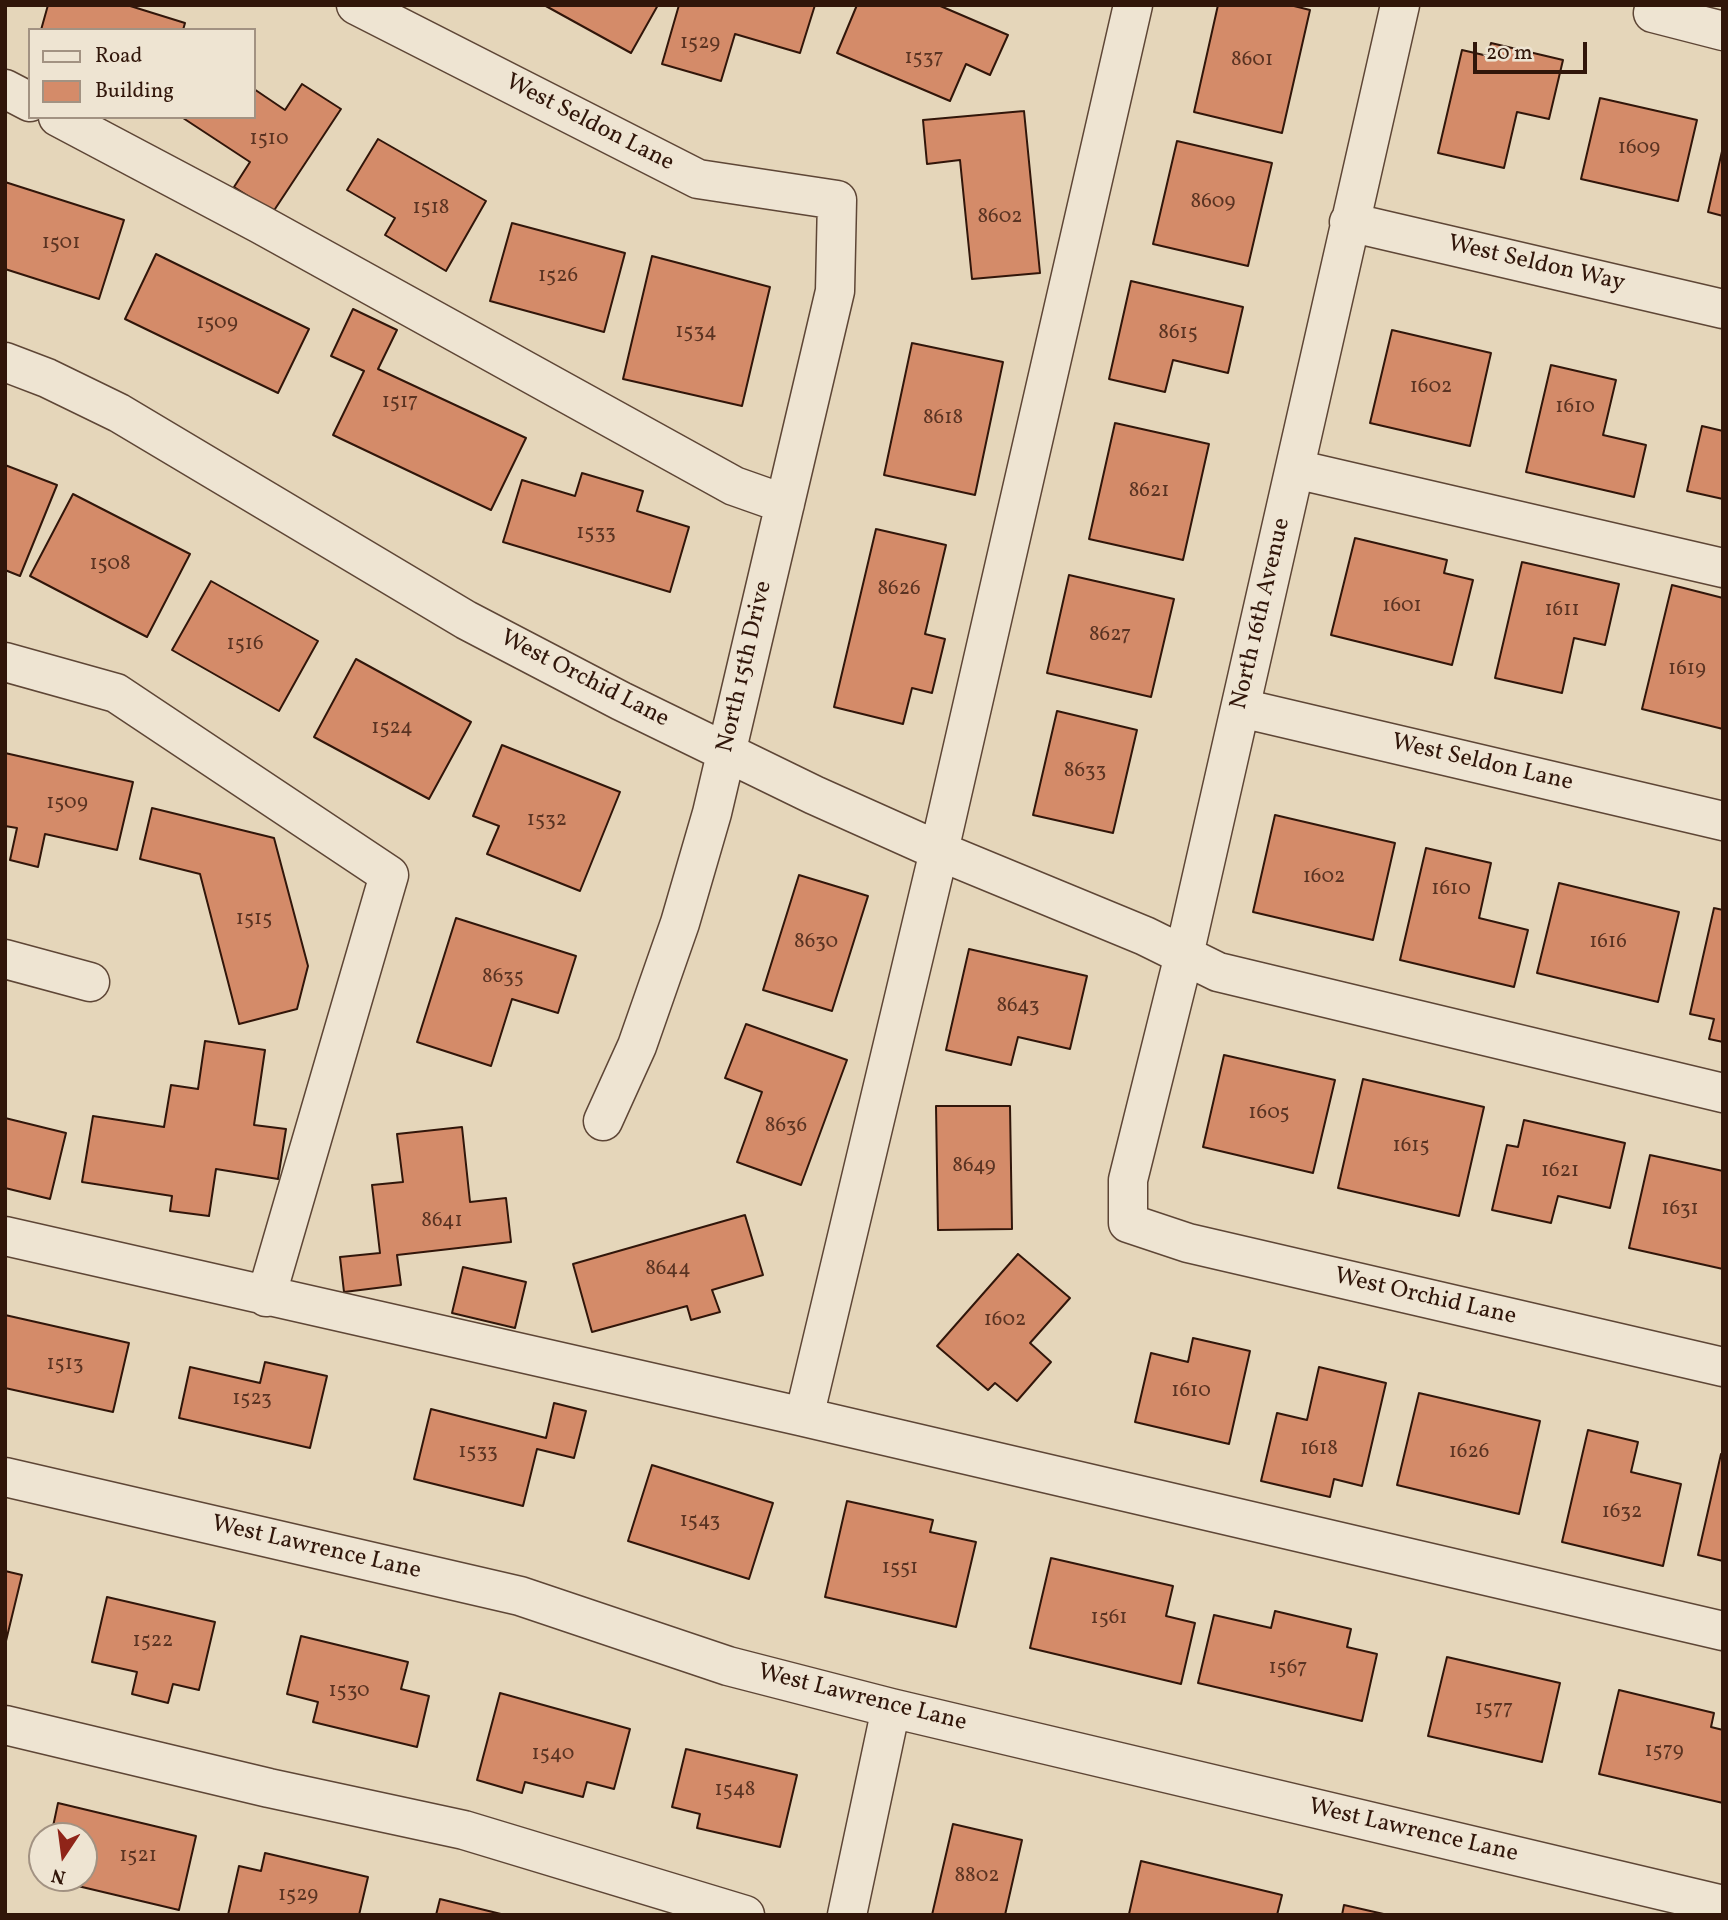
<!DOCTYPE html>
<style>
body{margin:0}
#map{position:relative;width:1728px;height:1920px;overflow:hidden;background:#e5d6ba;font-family:Vollkorn,serif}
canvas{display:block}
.frame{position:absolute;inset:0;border:7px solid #31160a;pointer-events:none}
.legend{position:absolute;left:28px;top:28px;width:228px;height:91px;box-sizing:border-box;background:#eee4d2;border:2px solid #a29282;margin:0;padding:9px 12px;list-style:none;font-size:21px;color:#31160a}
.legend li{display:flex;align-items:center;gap:14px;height:35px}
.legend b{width:35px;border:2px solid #a29282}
.north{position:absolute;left:28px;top:1822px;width:70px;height:70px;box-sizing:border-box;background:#eee4d2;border:2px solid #a29282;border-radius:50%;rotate:193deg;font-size:19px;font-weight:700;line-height:28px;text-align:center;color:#31160a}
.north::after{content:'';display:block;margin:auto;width:24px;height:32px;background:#8f2418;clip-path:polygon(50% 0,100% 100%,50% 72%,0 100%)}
.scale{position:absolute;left:1473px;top:42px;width:114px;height:32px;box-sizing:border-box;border:4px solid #31160a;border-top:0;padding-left:9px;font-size:21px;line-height:24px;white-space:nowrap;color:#31160a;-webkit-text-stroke:5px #eee4d2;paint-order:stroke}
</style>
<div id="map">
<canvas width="1728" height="1920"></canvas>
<div class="frame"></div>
<ul class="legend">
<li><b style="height:9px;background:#eee4d2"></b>Road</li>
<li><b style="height:19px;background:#d48b69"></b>Building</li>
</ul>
<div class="north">N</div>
<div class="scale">20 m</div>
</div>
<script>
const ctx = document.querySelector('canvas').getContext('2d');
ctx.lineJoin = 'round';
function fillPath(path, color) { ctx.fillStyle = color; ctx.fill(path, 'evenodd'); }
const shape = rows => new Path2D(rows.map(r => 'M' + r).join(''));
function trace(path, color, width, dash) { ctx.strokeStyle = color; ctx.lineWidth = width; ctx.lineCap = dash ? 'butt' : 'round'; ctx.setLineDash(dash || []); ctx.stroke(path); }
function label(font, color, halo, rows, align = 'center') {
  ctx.font = font + ' Vollkorn,serif'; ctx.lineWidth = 5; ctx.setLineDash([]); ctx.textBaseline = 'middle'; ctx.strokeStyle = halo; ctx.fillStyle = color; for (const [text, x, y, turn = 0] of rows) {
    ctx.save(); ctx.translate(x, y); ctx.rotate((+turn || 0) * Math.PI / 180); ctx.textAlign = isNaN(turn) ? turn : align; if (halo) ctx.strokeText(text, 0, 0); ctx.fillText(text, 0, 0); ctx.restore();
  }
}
const building = shape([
 [48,5,127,5,185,23,183,30,41,30,48,5],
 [544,5,658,5,631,53,544,5],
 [679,5,815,5,800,53,735,34,721,81,662,64,679,5],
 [857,5,938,5,1008,35,990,75,966,64,950,101,837,53,857,5],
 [1218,5,1290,5,1310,10,1282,133,1194,112,1218,5],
 [1491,43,1563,60,1549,119,1517,112,1504,168,1438,153,1462,50,1488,56,1491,43],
 [302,84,341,109,273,212,234,187,250,162,183,118,254,117,254,89,285,110,302,84],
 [1600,98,1697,120,1678,201,1581,179,1600,98],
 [1024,111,1040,273,972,279,960,160,927,164,923,120,1024,111],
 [378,139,486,201,446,271,385,235,395,218,347,190,378,139],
 [1177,141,1272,163,1248,266,1153,244,1177,141],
 [1723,147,1723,216,1708,212,1723,147],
 [5,182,124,220,99,299,5,269,5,182],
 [512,223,625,253,604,332,490,301,512,223],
 [156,254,309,329,278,393,125,319,156,254],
 [652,256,770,287,742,406,623,379,652,256],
 [1131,281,1243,307,1228,373,1173,360,1165,392,1109,379,1131,281],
 [353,309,397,330,378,369,526,438,491,510,333,435,364,371,331,356,353,309],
 [1392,330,1491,353,1470,446,1370,423,1392,330],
 [912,343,1003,362,975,495,884,475,912,343],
 [1551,365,1616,380,1603,435,1646,445,1634,497,1526,472,1551,365],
 [1115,423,1209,444,1183,560,1089,539,1115,423],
 [1702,426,1723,431,1723,499,1687,491,1702,426],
 [5,465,57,485,20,576,5,570,5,465],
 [582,473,643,491,637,511,689,527,670,592,503,542,522,480,575,496,582,473],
 [73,494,190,554,147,637,30,576,73,494],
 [876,529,946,545,925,634,945,639,932,693,912,688,903,724,834,707,876,529],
 [1355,538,1447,560,1444,573,1473,580,1452,665,1331,635,1355,538],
 [1522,562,1619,584,1605,645,1574,638,1562,693,1495,678,1522,562],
 [1069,575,1174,599,1151,697,1047,673,1069,575],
 [211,581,318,641,279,711,172,650,211,581],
 [1672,585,1723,598,1723,729,1642,709,1672,585],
 [356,659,471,722,429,799,314,737,356,659],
 [1057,711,1137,730,1113,833,1033,815,1057,711],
 [502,745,620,792,580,891,487,854,499,826,473,816,502,745],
 [5,753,133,782,117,850,45,834,38,867,10,860,17,828,5,826,5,753],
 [152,808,274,838,308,966,297,1009,239,1024,200,874,140,859,152,808],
 [1275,815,1395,843,1373,940,1253,912,1275,815],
 [1426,848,1491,863,1479,918,1528,930,1514,987,1400,960,1426,848],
 [799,875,868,896,832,1011,763,990,799,875],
 [1559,883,1679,912,1658,1002,1537,973,1559,883],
 [1714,908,1723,910,1723,1042,1709,1039,1714,1019,1690,1014,1714,908],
 [456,918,576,956,558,1013,512,999,491,1066,417,1042,456,918],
 [969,949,1087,976,1070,1049,1018,1037,1011,1065,946,1050,969,949],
 [746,1024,847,1060,801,1185,737,1162,762,1092,725,1078,746,1024],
 [205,1041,265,1050,254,1125,286,1129,278,1179,216,1169,209,1216,170,1211,172,1196,82,1182,93,1116,164,1127,171,1085,198,1089,205,1041],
 [1224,1055,1335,1080,1313,1173,1203,1147,1224,1055],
 [1363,1079,1484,1107,1459,1216,1338,1188,1363,1079],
 [936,1106,1010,1106,1012,1229,938,1230,936,1106],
 [5,1118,66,1133,50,1199,5,1188,5,1118],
 [1524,1120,1625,1143,1610,1208,1558,1196,1551,1223,1492,1210,1507,1145,1518,1147,1524,1120],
 [462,1127,470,1202,506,1198,511,1242,397,1255,401,1285,344,1292,340,1257,380,1253,372,1185,403,1182,397,1134,462,1127],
 [1650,1155,1723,1171,1723,1269,1629,1248,1650,1155],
 [745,1215,763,1275,712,1290,720,1312,691,1320,687,1306,592,1332,573,1264,745,1215],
 [1018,1254,1070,1298,1030,1343,1051,1362,1017,1401,995,1383,988,1390,937,1346,1018,1254],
 [463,1267,526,1282,515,1328,452,1313,463,1267],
 [5,1315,129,1343,113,1412,5,1388,5,1315],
 [1193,1338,1250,1351,1229,1444,1135,1422,1151,1353,1188,1362,1193,1338],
 [265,1362,327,1376,310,1448,179,1418,190,1367,260,1383,265,1362],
 [1319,1367,1386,1383,1362,1486,1334,1479,1330,1497,1261,1481,1277,1413,1307,1420,1319,1367],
 [1419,1393,1540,1421,1519,1514,1397,1485,1419,1393],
 [554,1403,586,1411,574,1458,537,1449,523,1506,414,1479,431,1409,546,1438,554,1403],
 [1588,1430,1638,1442,1631,1472,1681,1484,1663,1566,1562,1542,1588,1430],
 [1721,1454,1723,1455,1723,1561,1698,1555,1721,1454],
 [652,1465,773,1503,749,1579,628,1541,652,1465],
 [847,1501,933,1520,930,1532,976,1542,956,1627,825,1597,847,1501],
 [1051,1558,1173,1586,1166,1616,1195,1623,1181,1684,1030,1648,1051,1558],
 [5,1571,22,1575,5,1645,5,1571],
 [107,1597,215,1622,199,1690,173,1684,168,1703,132,1694,137,1672,92,1662,107,1597],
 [1275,1611,1351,1629,1347,1647,1377,1654,1362,1721,1198,1683,1214,1615,1271,1628,1275,1611],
 [301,1636,408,1662,401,1689,429,1696,417,1747,313,1722,318,1702,287,1694,301,1636],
 [1447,1657,1560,1683,1542,1762,1428,1736,1447,1657],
 [1619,1690,1714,1713,1711,1727,1723,1730,1723,1803,1599,1774,1619,1690],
 [500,1693,630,1729,614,1789,587,1782,583,1797,525,1782,522,1793,477,1780,500,1693],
 [686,1749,797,1775,780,1847,697,1828,700,1814,672,1807,686,1749],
 [58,1803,196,1836,179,1910,44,1878,84,1878,84,1836,51,1836,58,1803],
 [953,1824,1022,1840,1005,1915,932,1915,953,1824],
 [265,1853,368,1877,359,1915,228,1915,239,1866,261,1871,265,1853],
 [1141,1861,1282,1895,1277,1915,1129,1914,1141,1861],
 [440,1899,505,1915,436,1915,440,1899],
 [1344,1905,1388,1915,1342,1915,1344,1905]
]);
const minor = shape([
 [356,5,698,179,837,200,835,291,712,813,680,923,637,1046,603,1121],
 [1133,5,939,851,804,1417,1723,1631],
 [1400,5,1184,955,1128,1180,1128,1223,1188,1243,1723,1367],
 [1655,5,1653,13,1723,31],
 [5,89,30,102],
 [58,117,260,224,734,486,785,504],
 [1349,222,1723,309],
 [5,362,47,378,119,413,466,620,621,701,814,795,939,851,1145,936,1218,972,1723,1093],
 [1295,469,1723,568],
 [5,662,116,693,389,875,266,1297],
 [1241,708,1723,821],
 [5,959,90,982],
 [5,1236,804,1417],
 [5,1477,520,1596,728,1666,891,1708,1723,1905],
 [5,1725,269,1788,464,1830,745,1915],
 [847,1915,891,1708]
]);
const numberNames = [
 ["1529",700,44],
 ["1537",924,59],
 ["8601",1252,61],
 ["1510",269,140],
 ["1609",1639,149],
 ["8609",1213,203],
 ["1518",431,209],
 ["8602",1000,218],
 ["1501",61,244],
 ["1526",558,277],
 ["1509",217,324],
 ["1534",696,333],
 ["8615",1178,334],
 ["1602",1431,388],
 ["1517",400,403],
 ["1610",1575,408],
 ["8618",943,419],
 ["8621",1149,492],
 ["1533",596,534],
 ["1508",110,565],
 ["8626",899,590],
 ["1601",1402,607],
 ["1611",1562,611],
 ["8627",1110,636],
 ["1516",245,645],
 ["1619",1687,670],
 ["1524",392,729],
 ["8633",1085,772],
 ["1509",67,804],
 ["1532",547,821],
 ["1602",1324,878],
 ["1610",1451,890],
 ["1515",254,920],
 ["8630",816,943],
 ["1616",1608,943],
 ["8635",503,978],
 ["8643",1018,1007],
 ["1605",1269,1114],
 ["8636",786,1127],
 ["1615",1411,1147],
 ["8649",974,1167],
 ["1621",1560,1172],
 ["1631",1680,1210],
 ["8641",442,1222],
 ["8644",668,1270],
 ["1602",1005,1321],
 ["1513",65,1365],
 ["1610",1191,1392],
 ["1523",252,1400],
 ["1618",1319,1450],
 ["1533",478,1453],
 ["1626",1469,1453],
 ["1632",1622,1513],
 ["1543",700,1522],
 ["1551",900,1569],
 ["1561",1109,1619],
 ["1522",153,1642],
 ["1567",1288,1669],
 ["1530",349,1692],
 ["1577",1494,1710],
 ["1579",1664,1752],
 ["1540",553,1755],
 ["1548",735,1791],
 ["1521",138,1857],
 ["8802",977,1877],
 ["1529",298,1896]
];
const streetNames = [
 ["West Seldon Lane",589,124,27],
 ["West Seldon Way",1536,265,13],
 ["North 16th Avenue",1262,614,-77],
 ["North 15th Drive",746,667,-77],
 ["West Orchid Lane",584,680,27],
 ["West Seldon Lane",1482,764,13],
 ["West Orchid Lane",1425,1298,13],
 ["West Lawrence Lane",316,1549,13],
 ["West Lawrence Lane",862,1699,14],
 ["West Lawrence Lane",1413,1832,13]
];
fillPath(building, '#d48b69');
trace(building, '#31160a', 2);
trace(minor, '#5e4636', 41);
trace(minor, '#eee4d2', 38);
label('21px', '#5a3322', null, numberNames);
label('24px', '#31160a', '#eee4d2', streetNames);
</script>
